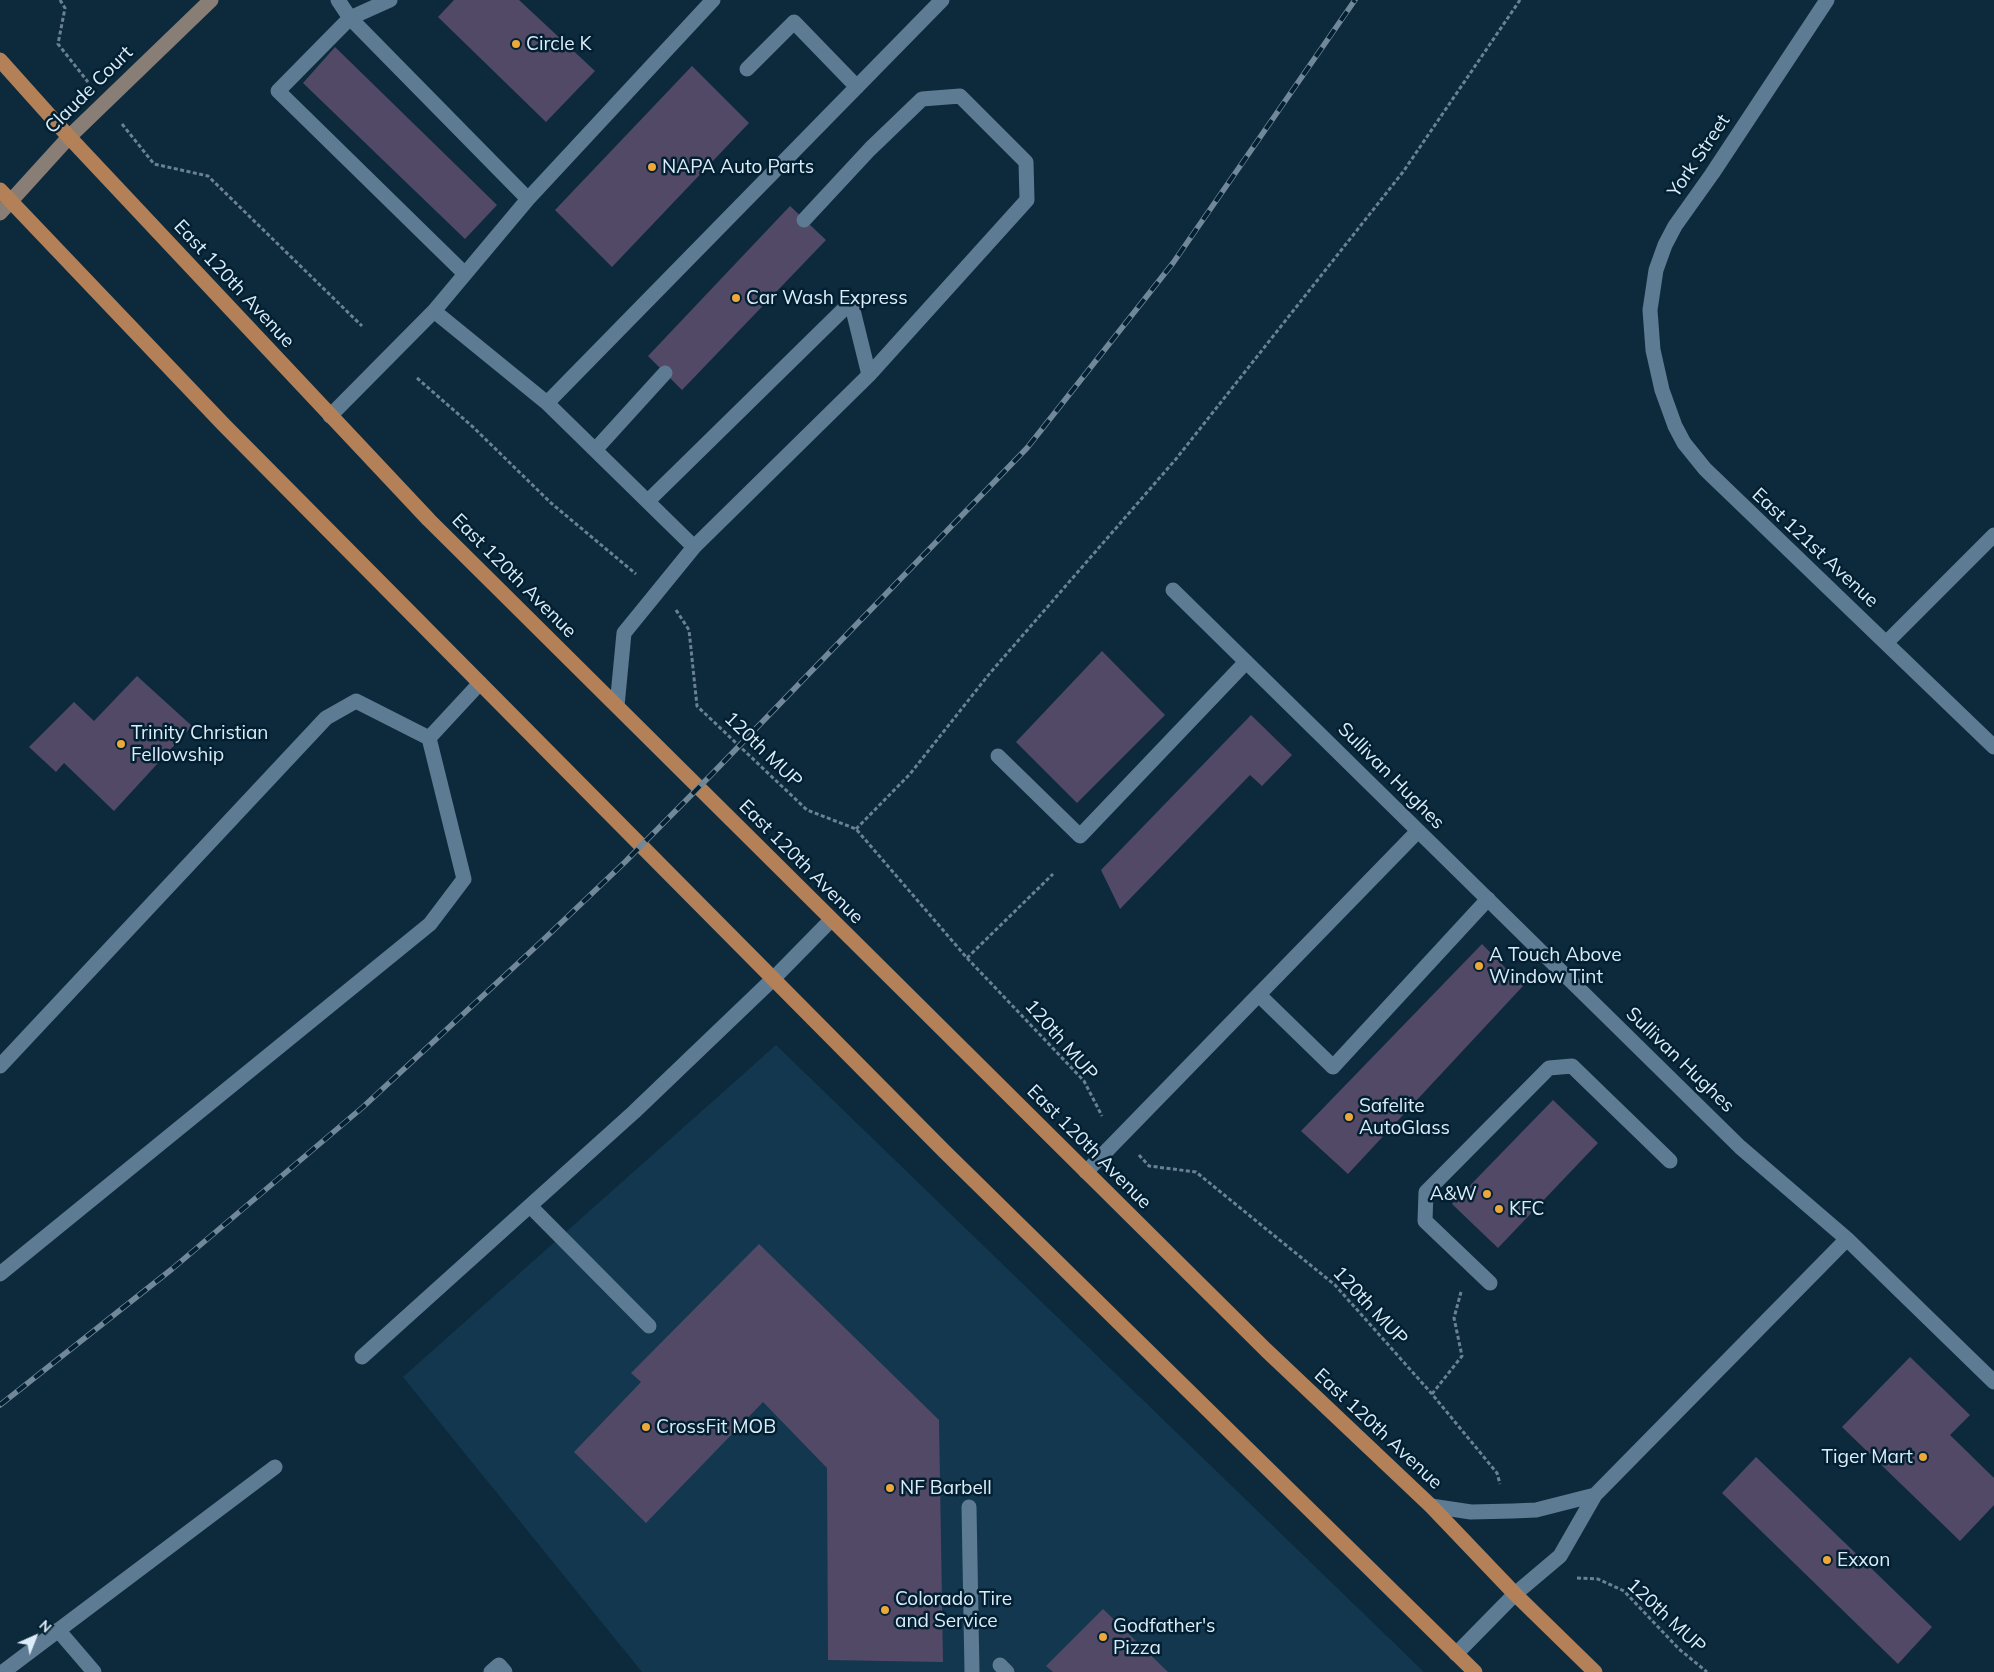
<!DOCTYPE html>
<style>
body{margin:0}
#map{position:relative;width:1994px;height:1672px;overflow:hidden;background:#0d2a3d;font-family:Mulish,sans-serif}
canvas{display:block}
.north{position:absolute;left:10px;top:1612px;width:50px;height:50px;-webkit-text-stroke:4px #032032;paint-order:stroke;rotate:44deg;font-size:14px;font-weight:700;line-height:20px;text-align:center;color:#dcedf9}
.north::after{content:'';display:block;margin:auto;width:18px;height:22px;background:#dcedf9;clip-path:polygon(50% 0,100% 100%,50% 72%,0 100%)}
</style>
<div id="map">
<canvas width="1994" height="1672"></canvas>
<div class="north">N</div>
</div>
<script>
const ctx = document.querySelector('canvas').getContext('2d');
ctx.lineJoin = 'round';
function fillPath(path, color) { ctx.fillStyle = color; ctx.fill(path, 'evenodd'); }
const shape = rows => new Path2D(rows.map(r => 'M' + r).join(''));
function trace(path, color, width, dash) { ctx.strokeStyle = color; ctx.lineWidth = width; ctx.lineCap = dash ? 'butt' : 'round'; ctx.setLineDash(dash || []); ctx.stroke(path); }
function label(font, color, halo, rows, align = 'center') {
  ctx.font = font + ' Mulish,sans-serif'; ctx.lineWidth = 5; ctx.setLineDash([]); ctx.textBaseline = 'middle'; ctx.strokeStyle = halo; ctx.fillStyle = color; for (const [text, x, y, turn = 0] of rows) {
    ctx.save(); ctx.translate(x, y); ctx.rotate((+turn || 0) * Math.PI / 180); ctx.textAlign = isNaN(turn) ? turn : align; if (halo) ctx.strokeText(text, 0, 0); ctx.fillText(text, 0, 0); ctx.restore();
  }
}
const built = shape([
 [776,1045,1424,1672,642,1672,403,1377]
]);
const building = shape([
 [454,0,519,0,595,71,546,122,438,17],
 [335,47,497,205,465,239,303,83],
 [692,66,749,123,612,267,555,210],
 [790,206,826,240,682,390,648,356],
 [1102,651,1165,715,1077,803,1016,742],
 [137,676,192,726,114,811,64,763,56,772,29,747,74,702,94,721],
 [1251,715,1292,755,1262,786,1250,775,1120,909,1101,870],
 [1482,944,1523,986,1348,1174,1301,1131],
 [1553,1100,1598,1143,1498,1248,1452,1204],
 [759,1244,939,1420,943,1662,828,1660,827,1468,763,1402,646,1523,574,1452,641,1382,631,1373],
 [1910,1357,1970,1415,1950,1435,1994,1478,1994,1505,1960,1541,1842,1427],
 [1756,1457,1932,1627,1898,1664,1722,1493],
 [1103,1609,1168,1672,1053,1672,1046,1666]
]);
const path = shape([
 [60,0,65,8,58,44,88,82],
 [122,124,154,164,208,176,362,326],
 [417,378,473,427,551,503,636,574],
 [676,610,689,630,697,706,807,810,856,829,967,958,1084,1081,1102,1116],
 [856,829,910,774,990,673,1176,459,1403,172,1520,0],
 [967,958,1053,874],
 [1139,1155,1149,1166,1196,1172,1335,1285,1432,1394,1497,1473,1500,1484],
 [1432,1394,1462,1356,1454,1318,1461,1292],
 [1577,1578,1598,1579,1624,1591,1679,1649,1707,1672]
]);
const lane = shape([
 [338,0,350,18,528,199,434,311],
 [390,0,350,18,278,91,465,274],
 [747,69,794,22,857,87],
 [528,199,713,0],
 [851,302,869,375],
 [547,403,694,547],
 [330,416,434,311,547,403,942,0],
 [595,450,665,373],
 [648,501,851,302],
 [617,706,624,633,694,547,869,375,1027,200,1026,162,960,96,922,99,870,149,804,220],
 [998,756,1080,836,1246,662],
 [1259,995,1333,1067,1488,899],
 [0,1066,326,718,356,701,429,738],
 [1086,1172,1418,831],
 [530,1206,649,1326],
 [0,1274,430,924,464,879,429,738,480,683],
 [1490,1283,1425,1221,1426,1192,1549,1068,1572,1066,1670,1161],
 [969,1507,972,1672],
 [58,1630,94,1672],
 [1000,1665,1007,1672],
 [3,1672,275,1467],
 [491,1672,499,1665,505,1672]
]);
const street = shape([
 [1827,0,1712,174,1675,226,1665,245,1656,270,1650,310,1653,350,1662,390,1675,426,1684,443,1705,469,1994,747],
 [1173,590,1740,1147,1847,1239,1994,1382],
 [1887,642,1994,535],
 [362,1357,634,1112,774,978,831,920],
 [1431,1506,1471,1512,1513,1511,1536,1510,1595,1495],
 [1456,1654,1515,1594,1560,1556,1595,1495,1847,1239]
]);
const secondary = shape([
 [0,213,69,137,211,0]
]);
const primary = shape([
 [0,60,69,137,429,520,1266,1350,1431,1506,1515,1594,1595,1672],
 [0,190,224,425,945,1152,1475,1672]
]);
const rail = shape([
 [0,1405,172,1269,363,1107,542,941,625,862,711,775,1027,448,1173,263,1355,0]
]);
const markers = [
 [516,44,5,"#eda83b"],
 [652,167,5,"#eda83b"],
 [736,298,5,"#eda83b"],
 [121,744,5,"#eda83b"],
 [1479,966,5,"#eda83b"],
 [1349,1117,5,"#eda83b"],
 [1487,1194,5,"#eda83b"],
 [1499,1209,5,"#eda83b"],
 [646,1427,5,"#eda83b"],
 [1923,1457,5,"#eda83b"],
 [890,1488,5,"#eda83b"],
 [1827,1560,5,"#eda83b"],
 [885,1610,5,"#eda83b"],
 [1103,1637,5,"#eda83b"]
];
const poiNames = [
 ["Circle K",526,44],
 ["NAPA Auto Parts",662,167],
 ["Car Wash Express",746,298],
 ["Trinity Christian",131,733],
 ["Fellowship",131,755],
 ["A Touch Above",1489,955],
 ["Window Tint",1489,977],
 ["Safelite",1359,1106],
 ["AutoGlass",1359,1128],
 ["A&W",1477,1194,"right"],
 ["KFC",1509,1209],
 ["CrossFit MOB",656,1427],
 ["Tiger Mart",1913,1457,"right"],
 ["NF Barbell",900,1488],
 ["Exxon",1837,1560],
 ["Colorado Tire",895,1599],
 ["and Service",895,1621],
 ["Godfather's",1113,1626],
 ["Pizza",1113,1648]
];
const streetNames = [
 ["Claude Court",89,90,-45],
 ["York Street",1699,156,-56],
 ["East 120th Avenue",234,284,47],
 ["East 121st Avenue",1815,548,43],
 ["East 120th Avenue",514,576,45],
 ["120th MUP",763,750,44],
 ["Sullivan Hughes",1391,776,45],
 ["East 120th Avenue",801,862,45],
 ["120th MUP",1061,1040,49],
 ["Sullivan Hughes",1680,1060,44],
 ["East 120th Avenue",1089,1147,45],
 ["120th MUP",1370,1306,47],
 ["East 120th Avenue",1378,1429,43],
 ["120th MUP",1666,1616,43]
];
fillPath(built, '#12374e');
fillPath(building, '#524967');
trace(path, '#698191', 3, [4, 2.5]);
trace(lane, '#5d7b92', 15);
trace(street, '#5d7b92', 15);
trace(secondary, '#887e75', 15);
trace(primary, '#b38057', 15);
trace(rail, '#718898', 5.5);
trace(rail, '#032032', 4, [11]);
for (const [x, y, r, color] of markers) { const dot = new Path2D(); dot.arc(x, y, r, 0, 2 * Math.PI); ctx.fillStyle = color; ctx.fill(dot); trace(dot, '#032032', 2); }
label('19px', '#dcedf9', '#032032', poiNames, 'left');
label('19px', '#dcedf9', '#032032', streetNames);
</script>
